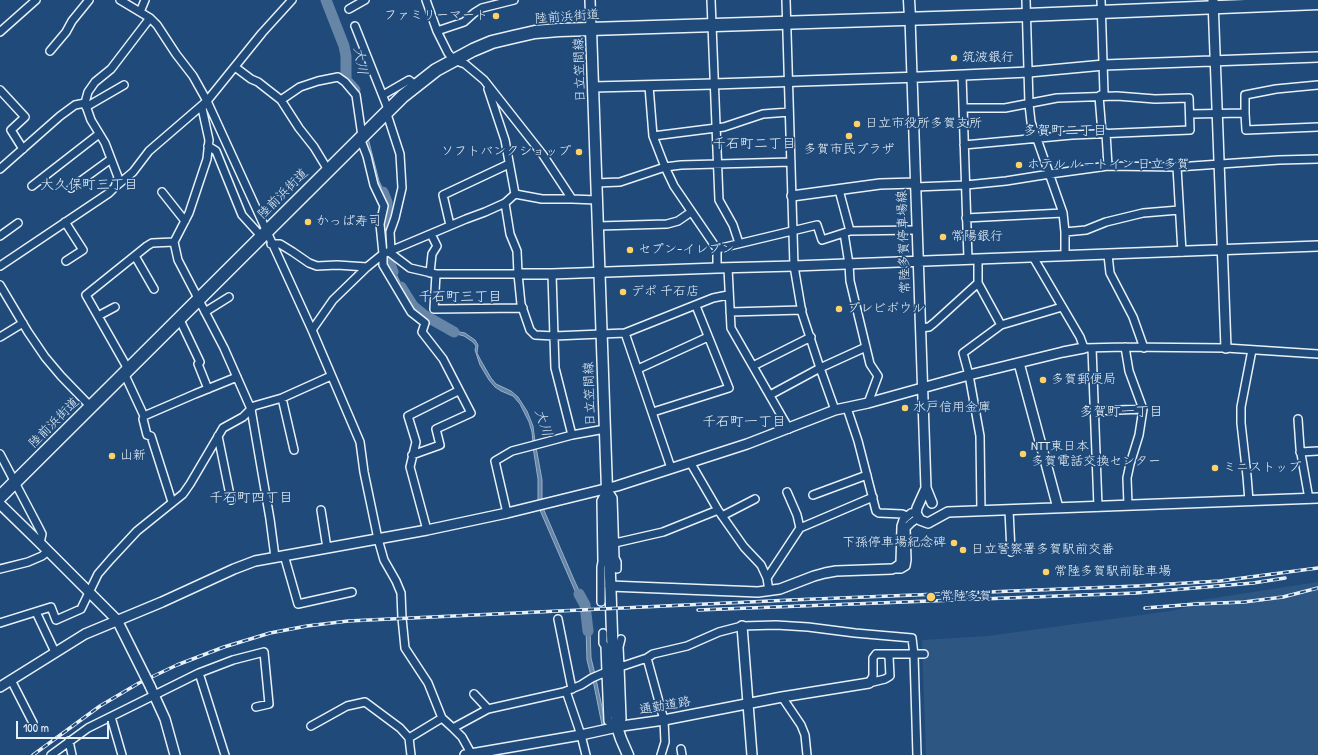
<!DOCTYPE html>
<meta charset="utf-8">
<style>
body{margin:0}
#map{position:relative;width:1318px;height:755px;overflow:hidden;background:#1f4a7a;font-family:"Patrick Hand",sans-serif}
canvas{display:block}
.scale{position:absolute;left:16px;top:721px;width:93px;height:18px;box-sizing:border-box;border:2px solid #e8f1f8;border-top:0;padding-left:5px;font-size:12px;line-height:14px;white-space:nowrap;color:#e8f1f8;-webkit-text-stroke:3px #1f4a7a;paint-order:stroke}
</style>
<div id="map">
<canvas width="1318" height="755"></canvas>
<div class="scale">100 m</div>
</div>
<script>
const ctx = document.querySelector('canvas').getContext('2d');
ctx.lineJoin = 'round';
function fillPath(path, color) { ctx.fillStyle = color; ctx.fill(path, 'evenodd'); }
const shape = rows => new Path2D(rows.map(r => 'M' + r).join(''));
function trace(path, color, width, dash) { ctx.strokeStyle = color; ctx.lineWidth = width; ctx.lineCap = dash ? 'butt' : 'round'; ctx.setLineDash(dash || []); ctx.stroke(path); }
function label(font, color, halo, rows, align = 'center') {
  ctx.font = font + ' "Patrick Hand","Klee One",sans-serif'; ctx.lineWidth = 3.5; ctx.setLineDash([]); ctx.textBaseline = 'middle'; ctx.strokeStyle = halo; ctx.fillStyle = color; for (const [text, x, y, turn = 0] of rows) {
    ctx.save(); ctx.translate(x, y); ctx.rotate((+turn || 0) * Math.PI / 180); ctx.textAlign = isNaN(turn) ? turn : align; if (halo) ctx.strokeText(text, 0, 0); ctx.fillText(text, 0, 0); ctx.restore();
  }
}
const built = shape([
 [1318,582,1318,755,926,755,922,640,988,636,1170,611,1188,607,1188,602]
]);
const water = shape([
 [368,138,379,181,389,202,388,216,386,217,386,222,388,225,388,234,390,248,386,251,383,227,384,215,388,211,388,207,375,182,365,143,368,138],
 [386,258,391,260,391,264,412,306,418,312,435,323,454,331,465,333,475,340,478,345,477,353,480,359,491,378,496,384,511,391,518,397,527,411,533,426,535,442,533,443,532,432,529,422,520,404,513,396,501,391,495,387,489,380,480,365,475,350,476,346,473,342,464,336,453,333,426,320,415,311,407,302,390,272,387,265,386,258],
 [533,447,536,447,542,480,542,499,538,500,538,479,533,447],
 [539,508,543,508,575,582,587,607,582,607,539,508],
 [583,617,587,617,587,621,590,629,591,658,595,674,591,676,587,660,586,629,583,617],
 [596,679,605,721,602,725,593,680,596,679]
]);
const river = shape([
 [326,0,344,46,346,56,346,80,355,90],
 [383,192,387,202,387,209,383,225,387,238,388,259,393,272],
 [401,287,413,306,424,315,454,332],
 [579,594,585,605,588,631]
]);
const street = shape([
 [120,0,150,18,157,25,176,54,193,76,207,101,312,330,360,442,364,472,378,539,384,560,396,581,401,593,402,618,405,648,428,683,442,718,453,728,488,709,474,694],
 [426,0,437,31,448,53,454,60,465,64,484,80,543,155,572,199,597,200],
 [711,0,719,200,733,225,739,243],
 [786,0,794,266,802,313,820,368,835,410],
 [1026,0,1029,104,1031,122,1063,213,1065,232,1065,256],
 [1101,0,1104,93,1099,96,1102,133],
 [349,9,365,0],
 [140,12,145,0],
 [355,26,388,109],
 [437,31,464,22,474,13,482,8,514,0],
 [0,32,36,0],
 [50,51,66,32,72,21,89,0],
 [235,67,251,79,258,82,281,100,299,128,314,147,328,170],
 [962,75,968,259],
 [649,86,653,136,665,167,674,186,717,249,717,268],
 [488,89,505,140,515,194,542,199,572,199],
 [0,90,25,117,11,130,23,149],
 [383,95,409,80,415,85],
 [281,100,300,87,318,81,338,77,345,82,356,95,362,136],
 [207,101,202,108,209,140,207,159,189,213,174,242,178,260,224,348,251,409,270,519,275,557],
 [86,107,124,85],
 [964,108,1005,108,1057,98,1117,96,1155,99,1189,98,1190,130,1072,135,964,145],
 [386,111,400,154,402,188,395,218,390,232,391,250],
 [1245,113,1246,130,1318,127],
 [1190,114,1245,113,1245,95,1276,89,1318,85],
 [1106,133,1108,166],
 [653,136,724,127,763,114,789,112],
 [360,138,367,156,374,185,384,206,380,224,383,254,383,265,411,312,425,323,422,332,443,359,471,413,436,429,440,445,412,455],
 [208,146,216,151,242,215,261,236],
 [1177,167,1182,252],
 [0,169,60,116,75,105,85,103],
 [596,183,620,182,665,167,681,165,791,162],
 [32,186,99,134],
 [115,187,133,172,149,151,207,101,262,33,292,0],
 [915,187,966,185,1006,181,1050,174,1108,166,1177,167,1279,160,1318,159],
 [71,188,111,159],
 [162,192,185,221],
 [505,203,510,234,517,251,518,274,521,304,530,330,535,335,554,336,625,333,713,298,728,295],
 [966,218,1063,213],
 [65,222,83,250,66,261],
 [450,225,443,195,509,164],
 [598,226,667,224,678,221,691,212],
 [850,231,916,230],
 [1065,232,1086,230,1106,222,1143,213,1179,210],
 [844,233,849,264,850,281,870,364,878,376,868,403],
 [0,236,18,223],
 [271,244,280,244,293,252,309,263,317,266,337,265,367,267],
 [717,249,817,225,822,240,850,231,839,190],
 [389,252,410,268,436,274,518,274],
 [1108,255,1110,273,1133,317,1144,348],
 [135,256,154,289],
 [1033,257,1080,337,1084,348,1125,347,1226,348,1318,354],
 [0,266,109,193,115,187,118,177,105,143,91,120,85,103,88,92,95,82,111,69,150,18],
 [728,268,731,328,789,429],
 [430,273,432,254,437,246,431,234],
 [436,274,434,309,523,308],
 [552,274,555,368,572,435],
 [978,283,1001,325],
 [0,285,28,332,45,357,61,376,91,407],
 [205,312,229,297],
 [730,312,802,310],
 [98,316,115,307],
 [179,318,200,362,198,364,208,389],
 [920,328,929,327,934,323,978,283,978,259],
 [312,330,333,300,367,267,383,254,466,219,485,212,505,203,515,194],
 [625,333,671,468],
 [0,337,23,323],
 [1125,347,1129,371,1143,409,1139,435,1130,464,1127,478,1128,505],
 [1092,348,1098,507],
 [753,366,811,337],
 [128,369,86,295,147,246,152,243,174,242],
 [638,369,708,337],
 [124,373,144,416,195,394,237,377],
 [770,395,820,368,866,347],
 [282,398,294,450],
 [847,408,858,441,876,511,879,513,902,514,907,516],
 [1095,411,1143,409],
 [653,412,729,388,696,306],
 [144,416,143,419,147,435,151,436,172,502],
 [1298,419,1300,448,1309,499],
 [218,436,231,500],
 [1300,452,1318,451],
 [0,454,39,528,42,534,40,543],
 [690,462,718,510,744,547,761,565,767,578,769,591],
 [813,495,867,475],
 [1249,501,1247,476,1241,423,1241,407,1252,350],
 [321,510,327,548],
 [1009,510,1011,552],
 [981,511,980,436,969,375,963,353,1001,325,1062,307],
 [507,513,495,461,512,451,531,446,572,435,605,429],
 [722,516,755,499],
 [800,528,873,497],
 [427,530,410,467,416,442,408,416,458,391],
 [615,543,663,532,718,510],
 [284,555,298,604,352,592],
 [0,569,28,562,42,556,48,551],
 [892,569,900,563,901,526,903,520,911,513],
 [892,569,901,569,906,566,907,560,906,528,911,523,918,518],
 [767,578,800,528,797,515,787,492],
 [601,602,601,567,602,562,601,501,607,489,613,498,615,558,617,562,617,569],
 [36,612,55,652],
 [558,619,572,689],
 [0,623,51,607,56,620,81,609,98,574,111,559,137,531,183,494,190,484,223,428,243,417,254,406,282,398,331,376],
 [603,633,603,643,605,646,606,672],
 [876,654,886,654,889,657,890,676,885,679,869,683,873,676,873,658,876,654],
 [886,654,924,654],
 [647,658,664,720,665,742,661,755],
 [620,667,619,647,621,639],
 [11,680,33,723],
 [566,691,581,735,586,755],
 [782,697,801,725,805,735,807,755],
 [488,709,564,692,581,685,592,678,606,672,608,721,617,727,622,719,620,667,647,658,653,654,687,646,719,632,742,626,776,625,808,627,855,633,912,638,914,655,917,755],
 [111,717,122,755],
 [311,726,347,706,365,702,400,728,409,738,411,755],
 [453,728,462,737,472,755],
 [409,738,442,718],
 [69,741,72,755],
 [681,749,682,755],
 [51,755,88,728,199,673],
 [225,755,199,673,233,660,264,652,269,704,256,707]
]);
const secondary = shape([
 [590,0,591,29],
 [1213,0,1226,348],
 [910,18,926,488,932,503],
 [593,87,714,84,920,77,1029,72,1104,65,1318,57],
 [792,196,880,184,915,183],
 [518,274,552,274,717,268,794,266,1318,246],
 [1019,363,1058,508],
 [926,488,917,508,916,513,920,520,928,523,948,512,1318,498],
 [0,504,40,543,117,620,145,676],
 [610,586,758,592,780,589,814,576,825,573,836,571,892,569],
 [742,626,752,755],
 [150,686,165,719,175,755],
 [0,687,85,634,162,602,234,569,255,561,427,530,507,513,617,486,747,444,835,410,868,403,969,375,1063,352,1084,348],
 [465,755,581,735,622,726,664,720,782,697,869,683]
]);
const primary = shape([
 [909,0,910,18],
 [591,29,614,691,617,727,621,739,628,755]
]);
const highway = shape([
 [0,497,403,96,436,70,473,50,492,42,513,37,535,32,559,30,1027,15,1318,3]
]);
const rail = shape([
 [1145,608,1196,604,1244,602,1283,597,1318,588],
 [698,610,1136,593,1253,583,1285,578],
 [33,755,100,706,139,683,177,665,224,647,270,633,307,626,348,621,791,600,1137,586,1220,581,1318,568]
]);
const secondaryBridge = shape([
 [145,676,150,686]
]);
const markers = [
 [496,16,4,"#ffd166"],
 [954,58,4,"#ffd166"],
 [857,124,4,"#ffd166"],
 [849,136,4,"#ffd166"],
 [579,152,4,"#ffd166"],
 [1019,165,4,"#ffd166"],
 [308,222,4,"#ffd166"],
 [943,237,4,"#ffd166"],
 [630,250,4,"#ffd166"],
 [623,292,4,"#ffd166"],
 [839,309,4,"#ffd166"],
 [1043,380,4,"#ffd166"],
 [905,408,4,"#ffd166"],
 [1023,454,4,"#ffd166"],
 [112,456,4,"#ffd166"],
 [1215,468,4,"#ffd166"],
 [954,543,4,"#ffd166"],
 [963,550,4,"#ffd166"],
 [1046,572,4,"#ffd166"],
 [931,597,5,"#ffd166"]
];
const poiNames = [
 ["ファミリーマート",488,16,"right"],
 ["筑波銀行",962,58],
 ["日立市役所多賀支所",865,124],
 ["多賀市民プラザ",849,150,"center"],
 ["ソフトバンクショップ",571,152,"right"],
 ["ホテル ルートイン 日立多賀",1027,165],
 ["かっぱ寿司",316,222],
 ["常陽銀行",951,237],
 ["セブン-イレブン",638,250],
 ["デポ 千石店",631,292],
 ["プレビボウル",847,309],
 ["多賀郵便局",1051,380],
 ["水戸信用金庫",913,408],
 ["NTT東日本",1031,447],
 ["多賀電話交換センター",1031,462],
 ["山新",120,456],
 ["ミニストップ",1223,468],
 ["下孫停車場紀念碑",946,543,"right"],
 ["日立警察署多賀駅前交番",971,550],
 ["常陸多賀駅前駐車場",1054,572],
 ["常陸多賀",940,597]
];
const streetNames = [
 ["陸前浜街道",567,17,-4],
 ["日立笠間線",580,70,-92],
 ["陸前浜街道",283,194,-45],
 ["常陸多賀停車場線",904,242,-92],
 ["日立笠間線",590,394,-92],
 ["陸前浜街道",54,423,-45],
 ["通勤道路",665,706,-10]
];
const waterNames = [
 ["大川",360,61,80],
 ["大川",543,423,72]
];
const neighbourhoodNames = [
 ["多賀町二丁目",1065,131],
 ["千石町二丁目",754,144],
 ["大久保町三丁目",89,185],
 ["千石町三丁目",460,297],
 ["多賀町一丁目",1121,412],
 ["千石町一丁目",744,422],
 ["千石町四丁目",251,498]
];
fillPath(built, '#2e5683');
fillPath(water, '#6685a7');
trace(water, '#9ab0c7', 1);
trace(river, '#6685a7', 11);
trace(street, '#e8f1f8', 10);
trace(secondary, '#e8f1f8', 12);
trace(primary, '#e8f1f8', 13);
trace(highway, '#e8f1f8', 15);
trace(street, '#1f4a7a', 7);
trace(secondary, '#1f4a7a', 9);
trace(primary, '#1f4a7a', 10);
trace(highway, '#1f4a7a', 12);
trace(rail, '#e8f1f8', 3.5);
trace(rail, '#1f4a7a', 2, [6]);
trace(secondaryBridge, '#e8f1f8', 12, []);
trace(secondaryBridge, '#1f4a7a', 9);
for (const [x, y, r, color] of markers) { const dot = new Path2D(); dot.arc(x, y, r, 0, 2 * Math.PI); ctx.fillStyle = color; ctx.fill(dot); trace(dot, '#1f4a7a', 1.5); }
label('13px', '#e8f1f8', '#1f4a7a', poiNames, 'left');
label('13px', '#e8f1f8', '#1f4a7a', streetNames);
label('italic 14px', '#d4e1ec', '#1f4a7a', waterNames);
label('14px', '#e8f1f8', '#1f4a7a', neighbourhoodNames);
</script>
